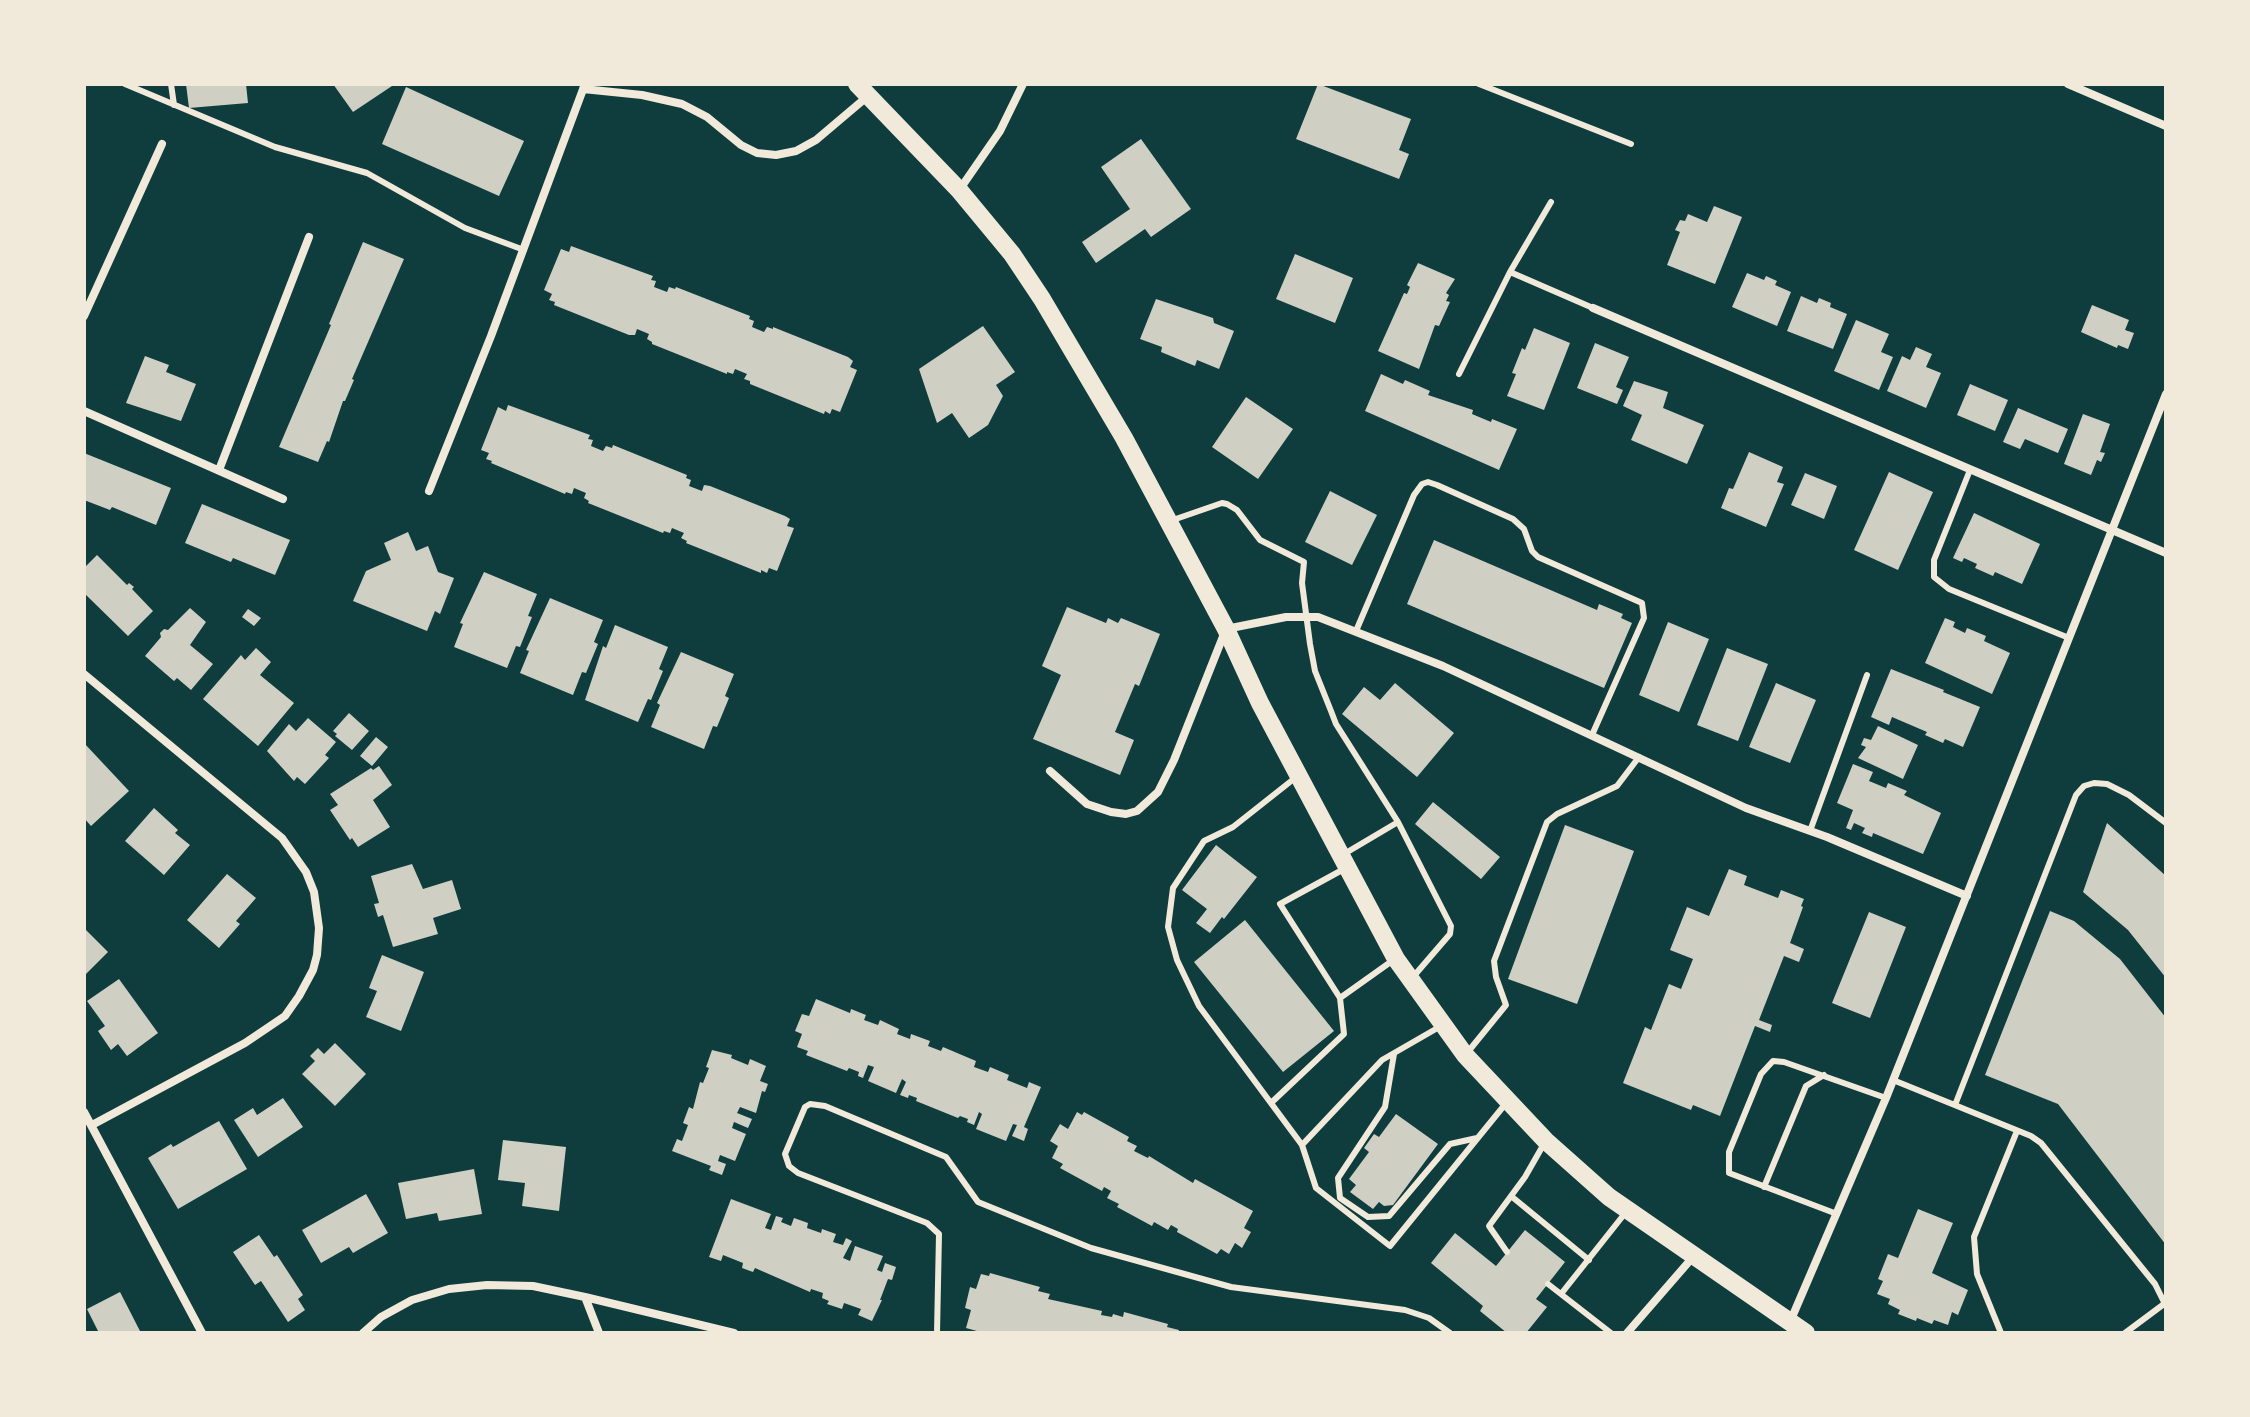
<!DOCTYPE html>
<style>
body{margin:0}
#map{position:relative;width:2250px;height:1417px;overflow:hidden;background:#0f3d3e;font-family:Signika,sans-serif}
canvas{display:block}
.frame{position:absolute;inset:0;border:86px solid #f1e9da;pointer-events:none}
</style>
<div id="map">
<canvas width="2250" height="1417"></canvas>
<div class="frame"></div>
</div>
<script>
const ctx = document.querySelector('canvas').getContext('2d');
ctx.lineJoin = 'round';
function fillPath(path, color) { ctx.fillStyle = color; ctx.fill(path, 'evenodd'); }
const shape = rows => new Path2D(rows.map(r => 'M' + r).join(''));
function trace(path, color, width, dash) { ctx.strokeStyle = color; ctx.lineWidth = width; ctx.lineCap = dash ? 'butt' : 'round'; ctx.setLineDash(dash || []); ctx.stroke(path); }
const building = shape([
 [186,84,246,84,248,103,189,108],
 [333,84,395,84,353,112],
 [1318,84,1411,119,1399,150,1409,154,1399,179,1296,139],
 [406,87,524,141,499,196,382,144],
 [1141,139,1191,209,1151,237,1145,229,1096,263,1082,242,1130,209,1101,167],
 [1714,206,1742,217,1715,284,1667,265,1680,232,1675,230,1680,220,1685,221,1688,214,1707,222],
 [363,242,404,259,352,379,354,380,345,401,343,401,329,442,327,441,318,462,279,447,331,325,329,324],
 [571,246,653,276,651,280,656,281,654,287,667,292,669,287,675,289,676,287,750,316,749,319,754,321,752,327,764,332,767,327,773,329,773,327,848,357,853,361,850,367,857,370,840,412,832,409,830,414,825,411,824,414,750,384,750,381,744,379,747,374,735,369,733,374,727,372,727,374,652,344,652,342,647,339,649,334,637,329,635,335,629,335,554,305,555,302,549,300,552,294,544,290,561,249,569,252],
 [1295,254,1353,278,1335,323,1276,299],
 [1418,263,1455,279,1446,293,1449,295,1446,301,1450,302,1439,326,1435,325,1419,369,1378,351,1404,293,1407,294,1410,287,1407,285],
 [1747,273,1764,280,1766,276,1777,281,1775,285,1791,292,1777,326,1732,307],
 [1801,296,1817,303,1819,298,1831,303,1830,307,1847,314,1833,349,1787,331],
 [1156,299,1213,318,1214,323,1234,331,1219,369,1197,360,1195,366,1161,352,1162,347,1140,339],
 [2092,305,2129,320,2125,330,2134,333,2128,349,2118,345,2117,348,2081,332],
 [1856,320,1889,334,1881,352,1893,357,1879,390,1834,371],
 [983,326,1015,372,996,385,1003,396,988,425,969,438,952,413,937,423,919,369],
 [1534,328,1570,343,1544,410,1507,396,1516,374,1512,373,1522,348,1525,350],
 [1595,343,1629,357,1616,387,1623,390,1617,404,1577,388],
 [1916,347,1932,354,1926,367,1941,373,1926,408,1887,391,1902,356,1910,360],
 [145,356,169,365,166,372,196,384,181,421,126,403],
 [1381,374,1403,384,1405,380,1430,391,1428,395,1473,410,1472,414,1491,422,1492,419,1517,429,1499,470,1365,411],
 [1634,381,1668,392,1663,408,1704,425,1687,464,1631,440,1642,415,1623,406],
 [1970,384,2008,400,1995,431,1957,415],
 [1246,397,1293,429,1258,479,1212,447],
 [508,405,590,435,588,439,593,440,591,446,603,451,606,446,612,448,613,445,687,475,686,478,691,480,689,486,702,491,704,485,710,486,785,516,790,519,787,526,794,528,777,571,769,568,767,573,761,570,761,573,686,543,687,541,681,538,684,533,672,528,670,533,664,531,663,533,588,503,589,501,584,498,586,493,574,488,572,494,566,492,565,494,491,463,492,461,486,459,489,453,481,450,498,407,506,411],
 [2018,408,2068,429,2058,453,2025,439,2020,449,2003,442],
 [2083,414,2110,424,2100,452,2105,453,2101,462,2097,460,2091,475,2064,464],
 [1749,452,1783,467,1777,482,1784,484,1766,527,1721,508,1729,488,1733,489],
 [84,453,171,488,156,525,112,507,110,510,84,500],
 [1889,472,1933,492,1898,570,1854,550],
 [1805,473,1837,486,1824,519,1791,505],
 [1330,491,1377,515,1352,565,1305,542],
 [202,504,290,540,275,575,233,558,231,562,185,543],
 [1974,513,2040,544,2022,584,1995,572,1993,576,1975,568,1977,564,1964,558,1962,562,1953,558],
 [408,532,416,551,428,546,438,572,454,578,440,614,435,611,427,631,353,601,366,571,391,560,384,543],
 [1434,540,1597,610,1599,604,1623,614,1621,618,1632,623,1604,688,1407,604],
 [97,555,127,585,129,583,134,587,132,589,153,611,128,636,84,593,84,568],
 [484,572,537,594,528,616,532,617,520,647,516,646,507,668,454,647,463,624,460,623],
 [550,598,603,620,594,642,598,644,586,673,582,672,573,695,520,673,529,651,526,650],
 [1067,607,1106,623,1108,618,1118,623,1121,618,1160,634,1139,686,1135,684,1115,732,1134,740,1120,775,1033,739,1061,675,1042,666],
 [190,608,206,622,190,645,213,664,191,690,177,678,174,681,145,656,161,637,160,633,164,629,168,630],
 [248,609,261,618,254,626,242,617],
 [1945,618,1955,622,1953,627,1965,633,1967,628,1986,636,1984,641,2010,653,1992,694,1925,663],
 [1668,622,1709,639,1679,712,1639,695],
 [615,625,668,647,659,669,663,671,651,700,648,699,638,722,585,700,603,646,606,648],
 [256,648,271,662,260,675,294,703,258,746,203,699,241,655,245,660],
 [1727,648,1768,664,1738,741,1697,725],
 [681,652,734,674,725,696,729,698,717,727,713,726,704,749,651,727,660,705,657,703],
 [1891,669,1944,690,1943,692,1980,707,1963,747,1945,739,1943,743,1925,735,1927,732,1892,717,1889,725,1871,717],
 [1395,683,1454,733,1417,777,1342,714,1364,687,1380,700],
 [1776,683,1816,700,1790,763,1749,747],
 [349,713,369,731,352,750,335,736,337,734,333,731],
 [308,718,336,742,325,755,329,758,305,784,297,777,294,781,267,751,289,724,296,731],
 [1878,726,1918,745,1903,779,1858,758,1866,747,1861,745,1864,738,1871,740],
 [376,737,388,747,372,766,360,756],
 [84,743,129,791,91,826,84,818],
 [1853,764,1873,772,1869,781,1886,788,1888,783,1907,791,1904,795,1941,813,1923,854,1873,833,1872,837,1862,833,1865,828,1854,823,1851,830,1846,828,1853,810,1837,803],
 [379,766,392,785,373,800,390,827,358,847,352,838,350,840,330,810,338,805,330,794,371,768,373,770],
 [1433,802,1500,857,1481,879,1415,824],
 [154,808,178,830,175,833,190,845,164,875,125,841],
 [2107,823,2166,876,2166,978,2128,930,2083,892],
 [1565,825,1634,851,1577,1004,1508,979],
 [1216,845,1257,877,1224,919,1222,917,1210,933,1196,923,1207,909,1182,890],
 [412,864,423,889,452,880,461,909,433,918,438,934,393,947,383,915,378,917,374,904,379,903,371,876],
 [1729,869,1747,876,1744,885,1778,898,1781,890,1804,899,1801,906,1803,907,1790,943,1804,949,1799,962,1784,956,1759,1020,1772,1025,1770,1032,1755,1026,1720,1116,1693,1105,1691,1110,1623,1083,1645,1027,1651,1030,1669,984,1681,989,1693,959,1670,950,1687,907,1709,916],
 [227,874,256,898,236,921,240,924,219,948,187,920],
 [2050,911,2074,921,2120,959,2166,1018,2166,1245,2058,1104,1985,1075],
 [1869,912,1906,927,1870,1018,1832,1003],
 [1245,920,1334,1031,1283,1072,1194,962],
 [84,928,108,952,84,976],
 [382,955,424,972,401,1031,366,1017,377,991,369,988],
 [119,979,158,1033,127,1056,118,1044,111,1050,98,1031,105,1026,87,1001],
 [816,999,850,1013,851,1009,866,1015,864,1020,878,1025,880,1020,899,1029,897,1034,910,1039,911,1034,930,1041,928,1046,941,1051,943,1047,976,1061,974,1067,988,1072,990,1067,1009,1075,1007,1080,1027,1088,1029,1082,1041,1087,1024,1127,1028,1129,1024,1141,1012,1136,1017,1125,1013,1124,1006,1141,976,1129,982,1114,979,1112,974,1125,967,1122,968,1119,960,1116,958,1118,916,1101,917,1098,909,1095,908,1098,900,1095,906,1082,902,1079,896,1093,868,1081,874,1067,868,1065,863,1078,858,1076,859,1072,849,1068,847,1071,806,1055,808,1051,797,1047,802,1034,795,1031,802,1014,809,1016],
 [335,1043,366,1074,335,1106,302,1074,315,1061,310,1056,318,1048,324,1054],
 [712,1050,732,1055,731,1058,748,1065,750,1059,766,1066,760,1081,768,1084,765,1092,762,1091,756,1113,740,1107,737,1113,752,1119,748,1128,734,1122,732,1128,746,1134,735,1161,720,1155,718,1161,726,1164,722,1175,709,1170,711,1166,672,1151,677,1139,682,1141,688,1125,683,1123,689,1107,693,1109,700,1082,703,1083,709,1068,706,1067],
 [283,1098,303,1127,258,1157,234,1120,253,1108,257,1115],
 [1077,1112,1082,1115,1084,1112,1129,1137,1127,1141,1137,1146,1134,1151,1148,1158,1149,1156,1193,1183,1195,1179,1253,1211,1244,1228,1251,1232,1242,1248,1235,1243,1229,1254,1221,1249,1217,1254,1177,1232,1178,1229,1171,1225,1168,1230,1154,1222,1152,1226,1117,1207,1119,1204,1107,1198,1111,1191,1104,1187,1102,1191,1060,1168,1063,1164,1052,1158,1058,1146,1050,1141,1060,1124,1068,1129],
 [1396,1114,1438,1144,1393,1205,1384,1206,1379,1202,1373,1209,1350,1192,1356,1185,1349,1179,1369,1152,1364,1148,1374,1134,1379,1137],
 [219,1121,247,1169,178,1209,148,1158,171,1144,173,1147],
 [503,1140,566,1147,559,1211,522,1206,525,1183,498,1180],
 [474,1169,482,1214,439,1221,437,1213,406,1219,398,1183],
 [366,1194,388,1233,353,1253,349,1247,321,1263,302,1230],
 [731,1199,771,1214,765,1228,771,1230,776,1216,783,1218,781,1222,791,1226,794,1218,808,1223,807,1228,821,1233,822,1229,836,1234,833,1242,843,1245,846,1238,852,1241,843,1258,850,1261,855,1246,883,1256,877,1270,882,1272,885,1263,896,1267,892,1280,888,1279,880,1300,882,1300,872,1321,858,1315,861,1309,844,1303,842,1309,827,1304,829,1301,822,1298,823,1293,811,1289,810,1292,755,1268,753,1272,742,1268,743,1263,723,1255,721,1261,709,1257],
 [1918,1209,1953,1223,1932,1273,1968,1290,1958,1315,1952,1312,1948,1325,1934,1320,1932,1324,1917,1318,1916,1321,1898,1314,1900,1310,1888,1304,1890,1299,1877,1294,1883,1281,1878,1279,1888,1254,1898,1258],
 [1525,1230,1565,1262,1536,1299,1547,1307,1526,1333,1507,1333,1480,1311,1483,1306,1431,1263,1455,1233,1496,1266],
 [259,1235,274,1257,277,1255,303,1295,298,1299,305,1310,288,1322,261,1281,255,1285,233,1252],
 [990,1273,1040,1287,1038,1291,1050,1294,1048,1299,1102,1311,1101,1315,1112,1317,1113,1314,1123,1317,1124,1312,1168,1324,1167,1327,1179,1330,1178,1333,984,1333,966,1328,971,1310,965,1308,970,1287,976,1289,981,1274,989,1276],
 [120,1292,141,1333,99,1333,87,1309]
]);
const service = shape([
 [125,84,275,147,367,173,465,228,524,250],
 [171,84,174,105],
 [1479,84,1631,144],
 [1510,272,1593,308],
 [1459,374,1510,272,1551,202],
 [1970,470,1934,560,1934,577,1949,589,2069,638],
 [1170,521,1222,503,1227,504,1237,510,1260,540,1304,562,1302,583,1310,644,1315,671,1331,711,1336,724,1398,822,1451,926,1450,934,1413,977],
 [1356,631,1414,495,1422,484,1428,482,1437,485,1513,519,1524,529,1532,551,1538,557,1642,603,1644,618,1592,735],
 [1295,778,1233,827,1204,841,1173,888,1168,927,1177,960,1199,1006,1302,1145,1316,1188,1390,1246,1507,1102],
 [1810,831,1867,675],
 [1344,854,1398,822],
 [1344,869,1280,904,1340,998,1392,961],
 [1467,1053,1506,1005,1496,977,1494,961,1547,822,1557,814,1617,786,1639,757],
 [1394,1054,1385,1107,1338,1178,1340,1198,1368,1217,1389,1216,1450,1144,1477,1138],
 [1893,1080,2031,1136,2041,1143,2155,1284,2166,1306],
 [1271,1103,1344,1034,1340,998],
 [1955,1105,2076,795,2084,786,2094,783,2107,784,2129,795,2166,823],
 [1302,1145,1382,1060,1441,1026],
 [1764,1187,1806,1086,1824,1075],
 [1511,1196,1589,1260],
 [1837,1214,1729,1173,1729,1152,1761,1074,1773,1061,1784,1062,1886,1098],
 [1507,1252,1489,1226,1525,1177,1545,1142],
 [1548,1284,1611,1333],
 [1561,1294,1626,1212],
 [937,1333,939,1234,927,1223,798,1173,789,1166,785,1154,805,1107,810,1104,825,1106,946,1157,978,1202,1091,1248,1231,1287,1405,1310,1429,1318,1450,1333],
 [2001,1333,1977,1274,1974,1237,2017,1131],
 [2125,1333,2164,1304]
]);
const minor = shape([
 [2068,84,2166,126],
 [583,89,642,95,682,104,707,117,741,145,757,153,776,155,796,151,816,140,868,96],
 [960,189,1000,131,1023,84],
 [1593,308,2166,553],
 [84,316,162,144],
 [84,411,283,499],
 [219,470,309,237],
 [429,491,491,336,585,84],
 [84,674,282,838,306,872,314,892,319,928,317,955,313,970,299,996,285,1016,245,1043,92,1125],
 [1050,771,1087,804,1111,812,1126,814,1137,811,1158,792,1174,760,1226,629,1286,617,1318,617,1443,666,1746,808,1827,837,1967,896],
 [84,1112,202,1333],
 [585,1297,734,1333],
 [1790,1322,1886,1098,2166,394],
 [363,1333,381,1317,412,1300,449,1289,487,1285,533,1286,585,1297,599,1333],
 [1627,1333,1693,1257]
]);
const primary = shape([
 [857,84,959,190,1012,254,1042,299,1124,438,1226,629,1260,703,1396,959,1465,1055,1546,1141,1609,1197,1806,1333]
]);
fillPath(building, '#cfcfc3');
trace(service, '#f1e9da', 6);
trace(minor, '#f1e9da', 8);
trace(primary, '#f1e9da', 18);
</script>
